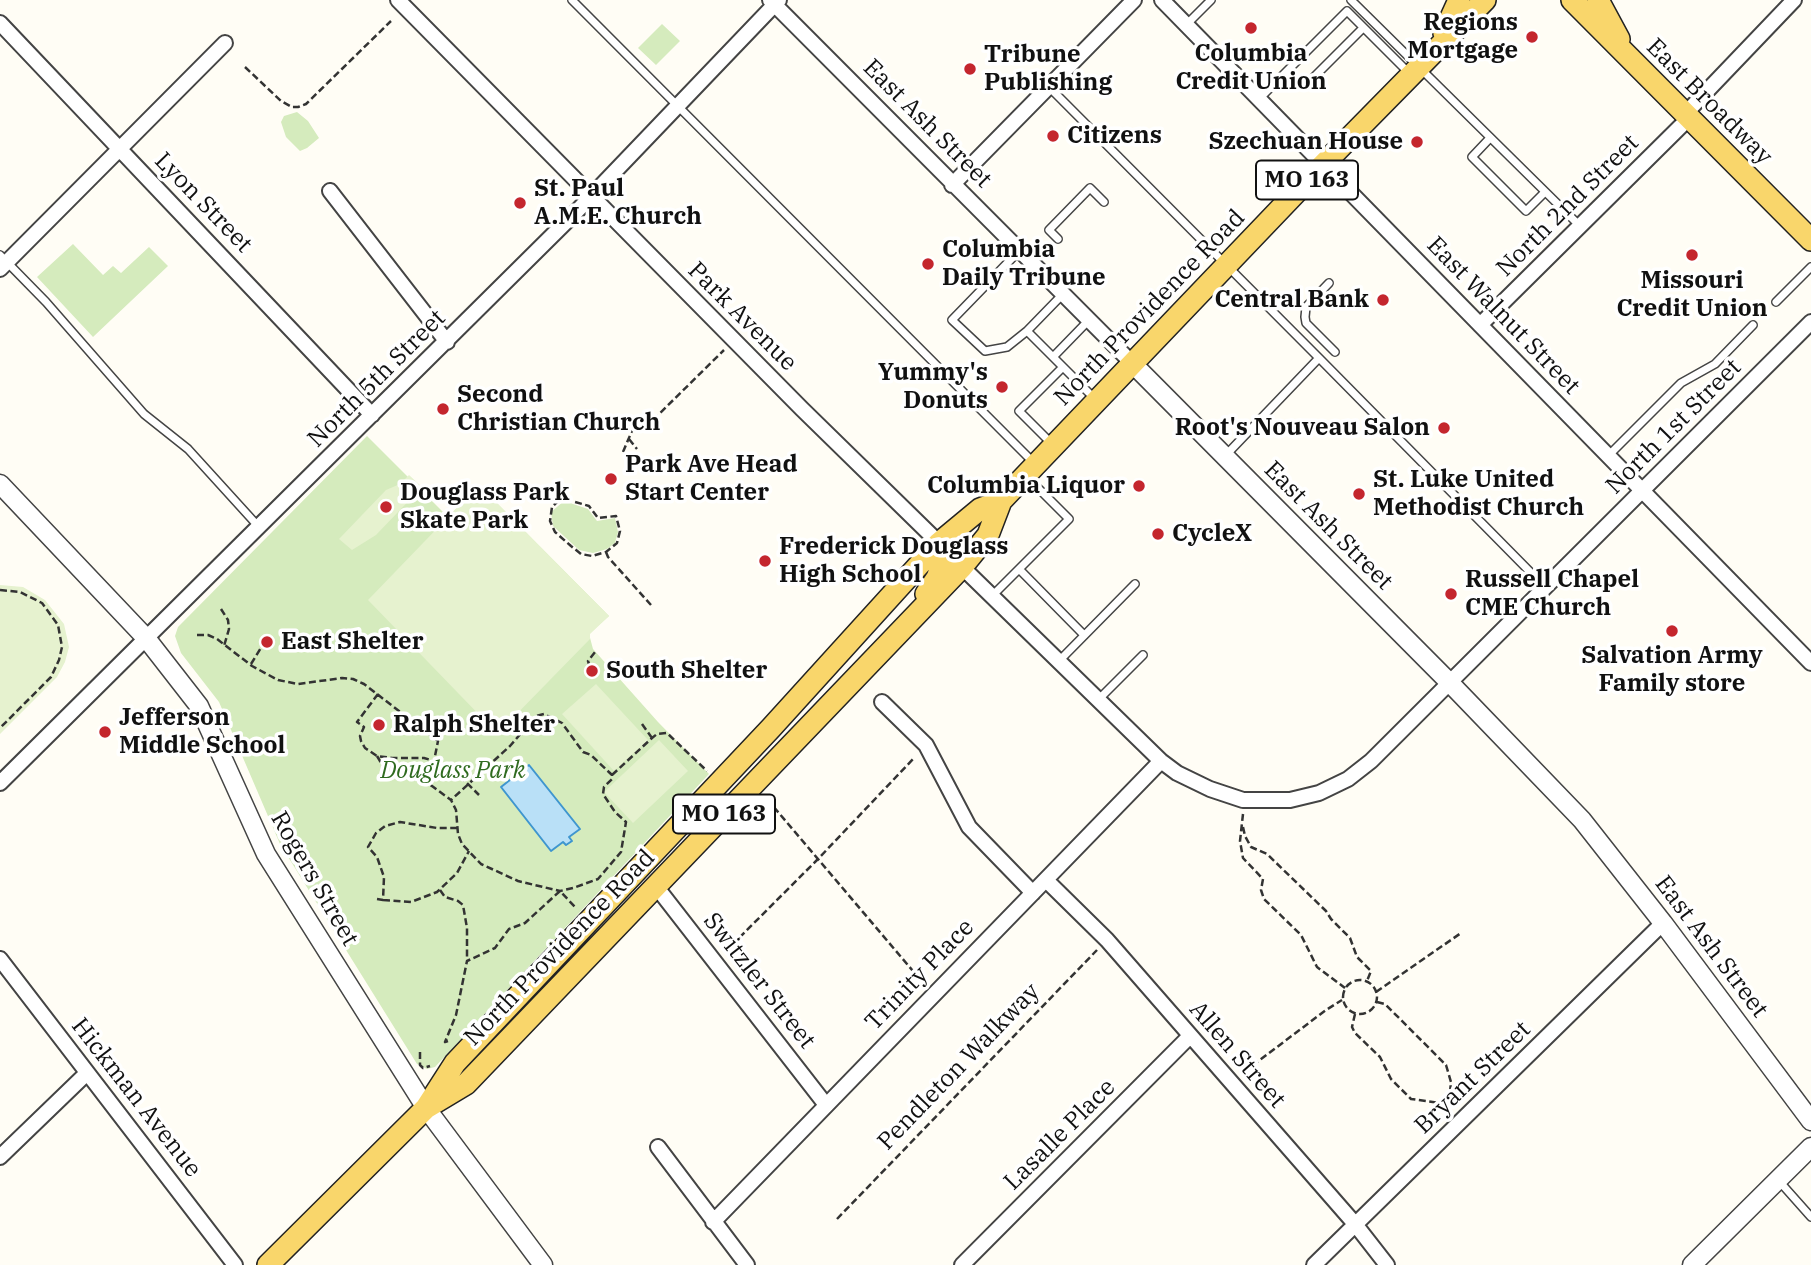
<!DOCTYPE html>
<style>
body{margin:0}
canvas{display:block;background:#fffdf5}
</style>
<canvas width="1811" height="1265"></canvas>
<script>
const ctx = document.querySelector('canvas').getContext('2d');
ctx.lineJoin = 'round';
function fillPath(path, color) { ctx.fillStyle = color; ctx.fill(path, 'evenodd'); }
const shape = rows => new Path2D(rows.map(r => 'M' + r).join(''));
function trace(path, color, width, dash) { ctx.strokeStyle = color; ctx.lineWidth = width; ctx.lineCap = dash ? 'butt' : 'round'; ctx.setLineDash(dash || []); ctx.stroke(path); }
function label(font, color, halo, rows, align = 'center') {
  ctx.font = font + ' "IBM Plex Serif",serif'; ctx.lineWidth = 7; ctx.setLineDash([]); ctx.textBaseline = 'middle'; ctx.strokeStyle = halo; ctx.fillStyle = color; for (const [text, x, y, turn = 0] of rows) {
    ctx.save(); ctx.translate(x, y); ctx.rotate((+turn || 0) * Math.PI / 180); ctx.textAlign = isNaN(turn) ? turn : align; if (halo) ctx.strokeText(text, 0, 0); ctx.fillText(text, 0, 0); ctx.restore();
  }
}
const green = shape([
 [662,24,680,41,656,65,638,48],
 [297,112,308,121,319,138,307,148,300,151,286,137,281,122,284,116],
 [73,244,103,275,113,266,121,273,149,247,168,266,93,337,37,277],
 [367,436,448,517,479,485,609,616,589,634,593,649,658,722,709,774,435,1067,427,1069,417,1064,280,844,219,702,181,653,175,636,178,627],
 [564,501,588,509,597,521,615,518,618,532,615,543,607,549,593,553,579,550,553,526,551,512]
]);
const pitch = shape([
 [409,475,422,487,376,535,352,550,339,539,386,490,400,484],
 [479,485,609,616,590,634,590,639,506,725,489,725,368,600],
 [0,585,23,587,45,600,64,624,69,647,65,662,57,677,0,734],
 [596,684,648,740,614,771,562,714],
 [659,740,688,771,633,823,604,792]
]);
const water = shape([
 [529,765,580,829,569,837,572,841,566,845,563,842,551,851,501,787,529,765]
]);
const path = shape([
 [245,67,281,101,292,107,298,107,306,104,391,21],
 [592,417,621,425,634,426,654,419,724,350],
 [629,439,637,449],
 [623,452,634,426],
 [565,499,589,506,598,518,616,516,620,531,617,543,606,552,592,556,581,554,571,546,555,532,550,521,552,507,558,501,565,499],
 [606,552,608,557,651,605],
 [0,590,20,592,42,603,58,625,62,647,59,660,51,677,0,728],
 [221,609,228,620,229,629,224,646],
 [197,635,208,635,217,639,252,666,278,680,298,684,342,678,353,679,364,684,438,741,434,761],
 [251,664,262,646],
 [590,667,588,661,595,652],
 [378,694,357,722,364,727,360,736,361,741,365,748,377,756,392,758],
 [642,724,652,738],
 [377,756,383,766,432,786,451,800,456,810,458,834,462,844,481,864,518,881,560,891,573,888,598,879,621,852,626,822,615,812,603,794,604,787,612,779,612,775,591,755,583,752,562,723,544,714,536,716,510,746,451,800],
 [383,766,392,758,424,758,434,761,460,776,479,795],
 [612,775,652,738,657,734,667,733,707,771],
 [767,799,924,984],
 [1243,814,1240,841,1243,858,1263,879,1261,890,1264,899,1301,935,1317,967,1345,988],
 [1243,827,1245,836,1251,847,1267,854,1326,911,1331,919,1350,938,1357,957,1371,971,1367,981],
 [440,890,445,897,458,901,463,905,467,928,467,960],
 [377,899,383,900,384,877,377,857,368,847,376,833,385,826,400,822,437,828,458,828],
 [383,900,411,902,437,892,457,873,469,851],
 [732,945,818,859,915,757],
 '1343 997a17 17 0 1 1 34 0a17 17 0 1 1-34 0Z',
 [1376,992,1461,933],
 [1377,1002,1385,1004,1446,1065,1451,1082,1449,1102,1453,1106],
 [1355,1014,1352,1027,1355,1033,1380,1057,1391,1079,1411,1099,1440,1103,1449,1102],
 [448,1041,445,1042,456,1015,467,961,495,948,509,929,525,923,560,891,575,907],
 [420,1052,420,1065,423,1068,430,1066],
 [1244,1072,1326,1010,1342,1000],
 [837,1219,1097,950]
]);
const service = shape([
 [572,0,1034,463],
 [1351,0,1580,226],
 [1187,24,1211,0],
 [1305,86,1363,28],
 [1049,87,1319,358],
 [1259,99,1347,11,1409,73],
 [1490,138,1472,157,1526,211,1545,192],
 [1058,239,1049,230,1090,188,1104,202],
 [1019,251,952,320,985,351,1007,347,1027,331],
 [0,255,46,302,144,414,188,449,258,526],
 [1329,283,1306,307,1305,317,1306,323,1335,352],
 [1776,302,1811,267],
 [1053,357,1089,320],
 [1063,367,1027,331,1063,294],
 [1051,443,1019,411,1063,367,1094,398],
 [1225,456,1319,358,1545,587],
 [1608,456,1681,383,1715,364,1753,325],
 [1019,569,1084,635],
 [992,596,1069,519,1028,478],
 [1059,661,1135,584],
 [1098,700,1143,655],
 [1779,1181,1811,1217]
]);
const minor = shape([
 [398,0,802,409,939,543],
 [770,0,1133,364],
 [1162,0,1811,663],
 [0,23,372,415],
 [1684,115,1794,0],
 [952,185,1134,0],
 [330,191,447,342],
 [0,269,225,43],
 [1480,325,1688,119],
 [962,567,1161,761,1177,773,1210,789,1243,800,1290,800,1319,793,1348,779,1371,761,1811,322],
 [882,702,926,745,969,827,1033,893],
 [0,783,577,211,779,0],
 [1046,880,1107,940,1355,1224,1387,1265],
 [655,885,826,1105],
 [0,959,235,1265],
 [658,1147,747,1265],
 [0,1157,87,1073],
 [713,1222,1161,761],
 [962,1265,1190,1036],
 [1314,1265,1663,923]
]);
const tertiary = shape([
 [1133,364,1449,682,1582,820,1663,923,1811,1121],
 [0,484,146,638,199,706,266,854,426,1108,543,1265],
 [1692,1265,1811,1147]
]);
const primary = shape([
 [1572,0,1811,240],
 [1598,0,1619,39],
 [1444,33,1459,0],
 [926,594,937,578,945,556,939,543],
 [426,1108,466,1084,962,567,988,535,1001,501,1307,181,1485,0],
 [268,1265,426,1108,455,1063,771,728,939,543,980,509,1001,501]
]);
const markers = [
 [1251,28,7,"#c4262e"],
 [1532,37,7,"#c4262e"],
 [970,69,7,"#c4262e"],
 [1053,136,7,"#c4262e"],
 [1417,142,7,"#c4262e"],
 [520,203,7,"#c4262e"],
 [1692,255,7,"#c4262e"],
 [928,264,7,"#c4262e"],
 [1383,300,7,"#c4262e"],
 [1002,387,7,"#c4262e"],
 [443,409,7,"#c4262e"],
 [1444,428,7,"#c4262e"],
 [611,479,7,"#c4262e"],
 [1139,486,7,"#c4262e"],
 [1359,494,7,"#c4262e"],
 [386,507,7,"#c4262e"],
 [1158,534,7,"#c4262e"],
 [765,561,7,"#c4262e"],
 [1451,594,7,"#c4262e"],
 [1672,631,7,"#c4262e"],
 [267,642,7,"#c4262e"],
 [592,671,7,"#c4262e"],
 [379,725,7,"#c4262e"],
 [105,732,7,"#c4262e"]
];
const shields = [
 [1307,180,102],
 [724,814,102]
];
const shieldNames = [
 ["MO 163",1307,180],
 ["MO 163",724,814]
];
const poiNames = [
 ["Regions",1518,23,"right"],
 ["Mortgage",1518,51,"right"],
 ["Columbia",1251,54,"center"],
 ["Credit Union",1251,82,"center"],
 ["Tribune",984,55],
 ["Publishing",984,83],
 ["Citizens",1067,136],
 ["Szechuan House",1403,142,"right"],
 ["St. Paul",534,189],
 ["A.M.E. Church",534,217],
 ["Columbia",942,250],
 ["Daily Tribune",942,278],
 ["Missouri",1692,281,"center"],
 ["Credit Union",1692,309,"center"],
 ["Central Bank",1369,300,"right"],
 ["Yummy's",988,373,"right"],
 ["Donuts",988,401,"right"],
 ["Second",457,395],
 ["Christian Church",457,423],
 ["Root's Nouveau Salon",1430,428,"right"],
 ["Park Ave Head",625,465],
 ["Start Center",625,493],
 ["St. Luke United",1373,480],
 ["Methodist Church",1373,508],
 ["Columbia Liquor",1125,486,"right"],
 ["Douglass Park",400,493],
 ["Skate Park",400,521],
 ["CycleX",1172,534],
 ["Frederick Douglass",779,547],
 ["High School",779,575],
 ["Russell Chapel",1465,580],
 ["CME Church",1465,608],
 ["East Shelter",281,642],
 ["Salvation Army",1672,656,"center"],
 ["Family store",1672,684,"center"],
 ["South Shelter",606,671],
 ["Jefferson",119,718],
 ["Middle School",119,746],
 ["Ralph Shelter",393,725]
];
const streetNames = [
 ["East Broadway",1709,102,45],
 ["East Ash Street",927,124,45],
 ["Lyon Street",203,203,46],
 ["North 2nd Street",1568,206,-45],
 ["North Providence Road",1150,308,-46],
 ["East Walnut Street",1503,316,46],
 ["Park Avenue",742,317,45],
 ["North 5th Street",377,379,-45],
 ["North 1st Street",1674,427,-45],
 ["East Ash Street",1328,526,45],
 ["Rogers Street",314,879,60],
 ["East Ash Street",1711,947,53],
 ["North Providence Road",560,948,-46],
 ["Trinity Place",920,975,-46],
 ["Switzler Street",759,981,52],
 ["Allen Street",1237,1055,49],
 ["Pendleton Walkway",959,1067,-46],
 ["Bryant Street",1473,1078,-44],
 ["Hickman Avenue",136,1098,52],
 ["Lasalle Place",1060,1135,-45]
];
const parkNames = [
 ["Douglass Park",453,771]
];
fillPath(green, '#d5ebbd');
fillPath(pitch, '#e6f2cf');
fillPath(water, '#b9e0f7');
trace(water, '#3f96cf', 2);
trace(service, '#444', 10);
trace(minor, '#444', 18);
trace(tertiary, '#444', 21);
trace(primary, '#222', 24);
trace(path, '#333', 2.5, [7, 3.5]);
trace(service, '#fff', 7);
trace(minor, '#fff', 14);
trace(tertiary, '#fff', 18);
trace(primary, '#f9d66b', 21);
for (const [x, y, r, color] of markers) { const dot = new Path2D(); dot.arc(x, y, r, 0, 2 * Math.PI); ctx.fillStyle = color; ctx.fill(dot); trace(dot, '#fff', 2.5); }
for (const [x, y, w] of shields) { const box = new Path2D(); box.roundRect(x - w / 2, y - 19.5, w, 39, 5); ctx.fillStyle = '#fff'; ctx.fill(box); trace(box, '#111', 2); }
label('bold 23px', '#111', null, shieldNames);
label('bold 24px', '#111', '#fff', poiNames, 'left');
label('24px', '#111', '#fff', streetNames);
label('italic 24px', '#2f6b1f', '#fff', parkNames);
</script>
